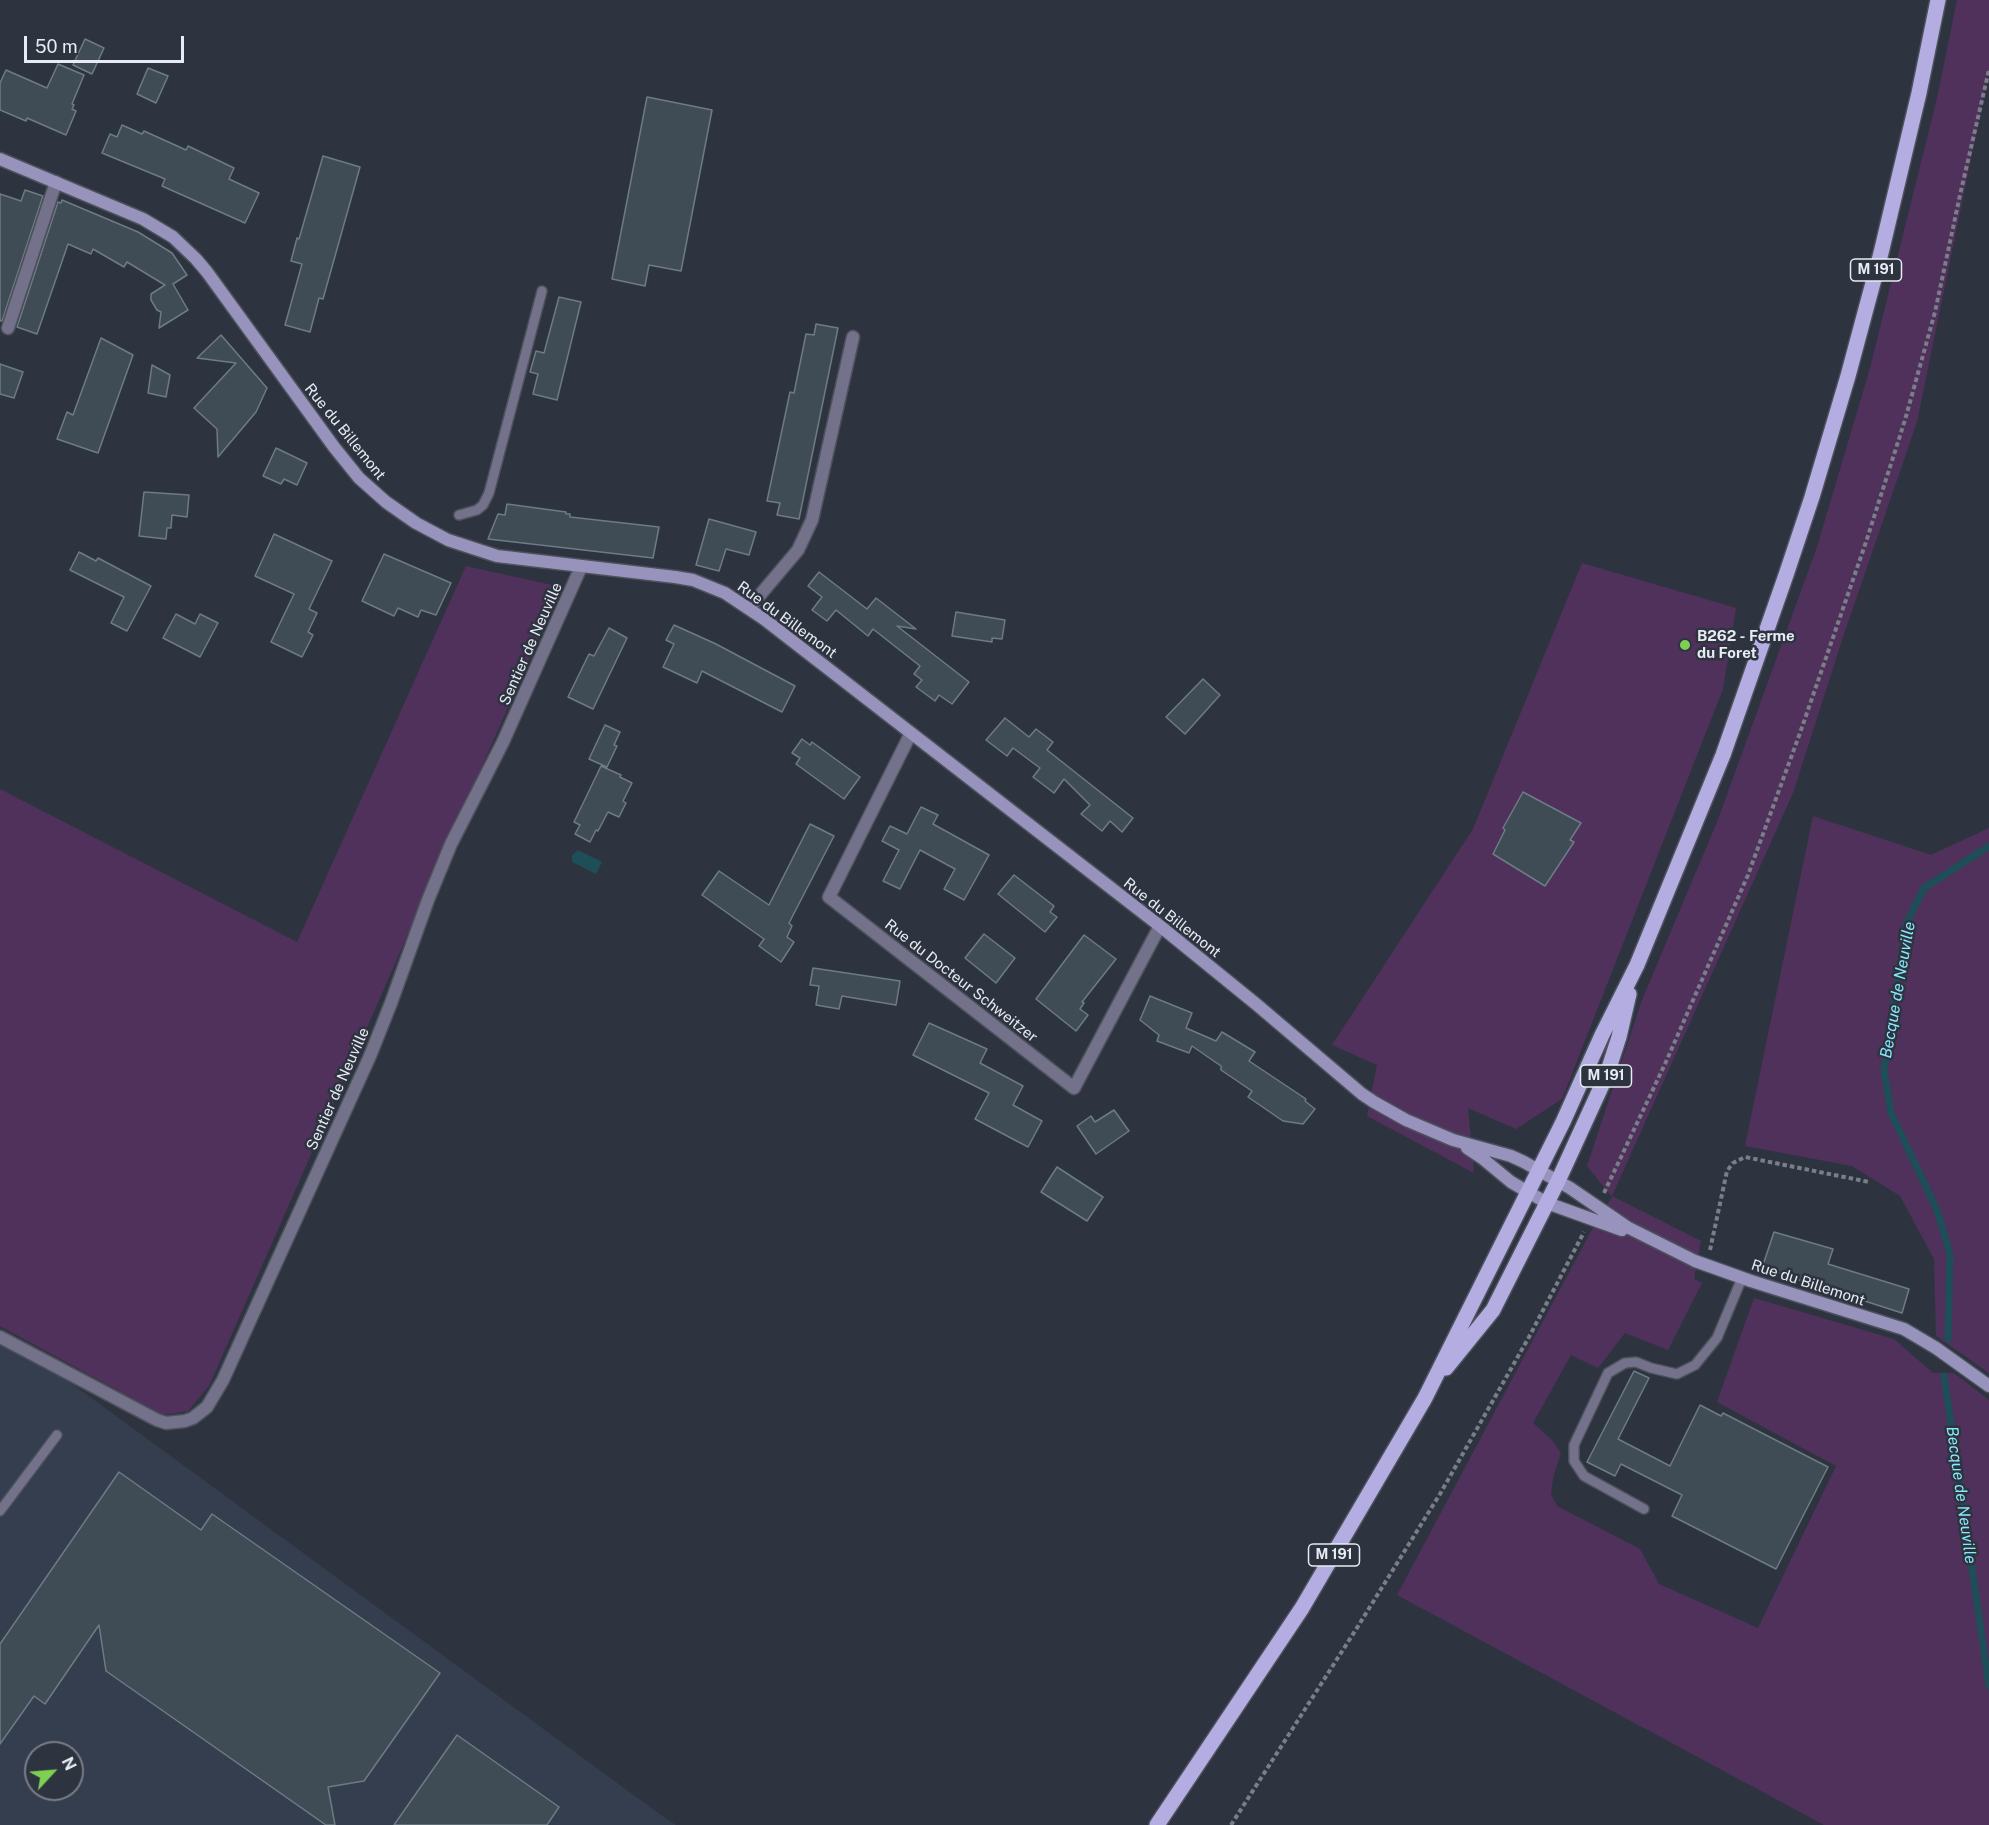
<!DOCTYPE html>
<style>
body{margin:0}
#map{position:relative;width:1989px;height:1825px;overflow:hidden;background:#2e343f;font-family:"Public Sans",sans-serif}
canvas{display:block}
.north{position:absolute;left:24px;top:1741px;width:60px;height:60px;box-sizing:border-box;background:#2e343f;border:2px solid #787d87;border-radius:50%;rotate:64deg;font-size:16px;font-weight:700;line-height:24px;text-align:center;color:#e7ebf3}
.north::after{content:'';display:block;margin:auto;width:21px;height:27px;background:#7fd052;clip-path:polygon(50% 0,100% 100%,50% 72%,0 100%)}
.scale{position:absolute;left:24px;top:36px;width:160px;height:27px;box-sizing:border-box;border:3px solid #e7ebf3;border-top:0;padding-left:8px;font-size:18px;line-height:21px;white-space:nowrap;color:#e7ebf3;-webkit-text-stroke:4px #2e343f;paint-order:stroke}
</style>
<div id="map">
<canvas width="1989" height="1825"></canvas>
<div class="north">N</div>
<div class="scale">50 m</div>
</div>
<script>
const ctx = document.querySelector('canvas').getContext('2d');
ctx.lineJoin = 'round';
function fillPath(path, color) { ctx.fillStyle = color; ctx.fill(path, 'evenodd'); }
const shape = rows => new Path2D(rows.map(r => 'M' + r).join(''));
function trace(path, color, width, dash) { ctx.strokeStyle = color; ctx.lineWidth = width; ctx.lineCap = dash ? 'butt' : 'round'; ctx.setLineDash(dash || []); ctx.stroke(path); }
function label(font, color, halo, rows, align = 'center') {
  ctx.font = font + ' "Public Sans",sans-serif'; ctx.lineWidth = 5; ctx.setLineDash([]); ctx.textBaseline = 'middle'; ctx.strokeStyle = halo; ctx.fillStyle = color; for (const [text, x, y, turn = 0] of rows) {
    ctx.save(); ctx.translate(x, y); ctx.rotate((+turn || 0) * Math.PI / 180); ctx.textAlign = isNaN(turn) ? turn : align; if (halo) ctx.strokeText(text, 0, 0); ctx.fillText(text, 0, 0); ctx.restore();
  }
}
const built = shape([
 [0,1331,654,1810,676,1825,0,1825],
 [36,1753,72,1753,72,1789,36,1789]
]);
const green = shape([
 [1957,0,1989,0,1989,71,1917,422,1844,634,1793,793,1612,1196,1701,1241,1694,1279,1702,1283,1668,1350,1625,1333,1598,1368,1571,1355,1533,1423,1552,1440,1561,1453,1553,1478,1551,1495,1557,1506,1640,1549,1659,1584,1758,1628,1836,1466,1717,1402,1754,1298,1894,1339,1933,1373,1954,1373,1989,1400,1989,1825,1824,1825,1397,1595,1590,1233,1612,1197,1587,1166,1642,1000,1717,822,1817,547,1870,368,1937,98],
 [1582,563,1736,608,1723,689,1562,1099,1516,1129,1468,1108,1474,1173,1367,1116,1377,1065,1332,1045,1473,829],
 [466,566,561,587,209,1386,188,1411,163,1415,0,1326,0,789,297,942],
 [1813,816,1931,855,1989,828,1989,1373,1936,1336,1934,1259,1900,1196,1852,1166,1745,1146]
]);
const water = shape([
 [578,850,602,862,596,874,572,862,572,855]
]);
const stream = shape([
 [1948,1339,1950,1254,1937,1210,1891,1113,1884,1070,1906,924,1924,888,1989,846],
 [1944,1376,1989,1686]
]);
const building = shape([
 [85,39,104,48,92,74,73,65,85,39],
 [58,64,84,75,72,104,74,105,72,109,76,111,66,135,27,118,26,121,0,110,0,83,6,70,47,88,58,64],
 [148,68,168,76,156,103,137,94,148,68],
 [647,97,712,110,681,271,649,265,645,286,612,279,647,97],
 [122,125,142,134,144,131,186,150,188,146,234,168,229,179,259,193,245,223,162,186,165,179,102,153,110,134,117,137,122,125],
 [323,156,360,167,323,299,319,298,310,332,285,325,302,264,291,261,297,238,299,239,323,156],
 [25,190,43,196,2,321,0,321,0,194,21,201,25,190],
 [62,200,138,232,172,253,187,275,173,284,188,310,159,328,161,312,157,310,151,300,151,294,165,285,127,262,124,267,93,249,91,254,68,244,37,334,17,327,58,202,61,203,62,200],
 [559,297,581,302,557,400,533,394,538,374,530,372,536,351,544,353,559,297],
 [816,324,838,328,799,519,777,515,780,503,767,501,790,392,794,393,806,334,814,335,816,324],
 [221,335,267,388,256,412,218,457,217,429,194,408,236,363,197,358,221,335],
 [101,338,133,355,98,453,57,439,67,412,73,415,101,338],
 [0,364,23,372,14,398,0,394,0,364],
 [152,365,170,375,166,397,148,393,152,365],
 [276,448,307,463,297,485,284,479,281,484,263,476,276,448],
 [144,492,189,495,187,517,172,515,171,528,167,528,166,539,139,536,144,492],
 [507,504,566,512,566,514,570,514,570,517,659,527,653,558,488,539,498,514,505,515,507,504],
 [709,519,756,532,749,555,726,549,719,571,696,565,709,519],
 [274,534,332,561,309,609,317,613,308,632,313,635,302,657,271,642,294,594,255,576,274,534],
 [79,552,96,561,98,558,151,586,127,631,111,623,124,597,70,570,79,552],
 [384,554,451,583,436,615,421,610,418,617,398,608,394,616,362,601,384,554],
 [819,572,867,609,876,598,916,629,897,626,969,682,952,704,939,695,935,701,916,687,922,680,914,674,920,666,873,629,868,636,836,610,827,621,812,610,822,597,808,586,819,572],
 [956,612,1005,620,1002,639,992,638,992,642,952,636,956,612],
 [176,614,195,624,200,614,218,623,200,657,163,638,176,614],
 [674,625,716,644,795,686,782,712,702,671,697,683,663,667,674,644,666,640,674,625],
 [609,628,627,638,593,709,568,697,589,654,594,656,609,628],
 [1203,679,1220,695,1185,734,1166,717,1203,679],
 [1005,718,1029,737,1036,729,1053,742,1047,750,1133,818,1122,832,1110,821,1102,831,1081,814,1090,805,1064,779,1054,793,1033,777,1040,768,1013,748,1007,756,986,740,1005,718],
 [605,725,620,732,614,745,617,746,607,767,589,759,605,725],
 [802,739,810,745,812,742,860,777,844,799,796,764,800,758,792,753,802,739],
 [601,766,621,775,620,777,632,783,623,801,626,803,619,817,608,812,598,831,596,830,590,842,575,834,580,825,574,822,601,766],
 [1523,792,1581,823,1570,840,1574,842,1545,886,1493,854,1505,830,1503,828,1523,792],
 [921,807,938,815,933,824,989,855,964,900,944,889,955,869,920,850,900,889,883,881,899,850,882,841,890,826,907,834,921,807],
 [810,824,834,836,789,923,792,926,787,937,794,942,781,962,759,946,764,939,702,895,719,871,769,905,810,824],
 [1014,875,1054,906,1050,912,1057,917,1045,932,998,894,1014,875],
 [984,934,1015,958,996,983,965,958,984,934],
 [1084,935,1116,959,1082,1002,1084,1003,1080,1009,1088,1015,1076,1031,1036,999,1084,935],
 [813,968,900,981,896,1005,842,996,839,1009,816,1005,819,986,810,985,813,968],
 [1150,996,1192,1013,1186,1028,1216,1041,1222,1032,1255,1052,1249,1061,1306,1099,1305,1101,1315,1109,1303,1124,1283,1121,1248,1097,1252,1091,1221,1070,1221,1066,1192,1046,1189,1053,1157,1041,1159,1035,1140,1020,1150,996],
 [929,1023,987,1049,980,1063,1023,1086,1013,1105,1042,1121,1028,1147,975,1119,989,1093,913,1055,929,1023],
 [1114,1110,1129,1131,1096,1154,1077,1126,1091,1116,1095,1122,1114,1110],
 [1057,1167,1103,1197,1087,1221,1041,1192,1057,1167],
 [1774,1232,1833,1249,1828,1264,1909,1289,1902,1313,1762,1268,1774,1232],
 [1634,1371,1649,1378,1618,1439,1670,1466,1700,1405,1721,1416,1723,1413,1828,1467,1776,1569,1672,1516,1682,1495,1621,1464,1615,1476,1587,1462,1634,1371],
 [119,1472,201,1530,212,1514,440,1673,364,1781,328,1787,335,1825,326,1825,106,1671,99,1625,45,1704,34,1696,0,1744,0,1644,119,1472],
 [457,1735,559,1807,547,1825,394,1825,457,1735]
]);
const path = shape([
 [1604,1193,1665,1064,1748,875,1800,733,1866,542,1905,420,1935,312,1960,195,1989,70],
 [1710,1250,1727,1171,1733,1163,1745,1157,1869,1182],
 [1231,1825,1355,1631,1440,1494,1529,1337,1584,1232]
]);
const lane = shape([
 [459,515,477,510,483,505,489,493,542,291],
 [1644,1509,1584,1476,1574,1461,1574,1445,1608,1373,1625,1363,1636,1362,1651,1368,1677,1374,1695,1365,1717,1338,1742,1278],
 [0,1511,57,1435]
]);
const street = shape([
 [8,328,56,182],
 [749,608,798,550,812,520,853,337],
 [911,733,829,897,1074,1088,1160,926],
 [0,1337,157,1420,166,1423,185,1421,193,1418,207,1407,223,1380,370,1056,391,1003,428,900,451,844,503,742,581,567]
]);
const secondary = shape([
 [0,159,143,219,173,237,196,259,207,272,334,447,359,478,386,502,416,523,448,540,497,556,675,577,693,580,725,593,764,619,1160,926,1256,1004,1362,1094,1374,1102,1406,1120,1453,1140,1511,1156,1524,1162,1570,1188,1627,1227,1695,1261,1751,1281,1904,1329,1936,1348,1989,1386],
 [1467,1148,1482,1158,1511,1182,1547,1203,1622,1230]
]);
const primary = shape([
 [1446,1368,1493,1310,1558,1181,1607,1074,1619,1037,1629,994],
 [1157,1825,1302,1608,1425,1398,1563,1122,1602,1035,1637,965,1723,755,1786,575,1812,497,1848,376,1881,253,1919,93,1938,0]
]);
const markers = [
 [1685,645,6,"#7fd052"]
];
const shields = [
 [1876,270,51],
 [1606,1076,51],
 [1334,1555,51]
];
const shieldNames = [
 ["M 191",1876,270],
 ["M 191",1606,1076],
 ["M 191",1334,1555]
];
const streetNames = [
 ["Rue du Billemont",345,432,51],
 ["Rue du Billemont",787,620,36],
 ["Sentier de Neuville",531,644,-66],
 ["Rue du Billemont",1172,918,38],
 ["Rue du Docteur Schweitzer",961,981,38],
 ["Sentier de Neuville",338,1089,-66],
 ["Rue du Billemont",1808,1283,18]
];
const poiNames = [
 ["B262 - Ferme",1697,636],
 ["du Foret",1697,653]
];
const waterNames = [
 ["Becque de Neuville",1898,990,-80],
 ["Becque de Neuville",1961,1495,82]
];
fillPath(built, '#353e4f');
fillPath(green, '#50315c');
fillPath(water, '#1e4e57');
trace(stream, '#1e4e57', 7);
fillPath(building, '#3f4c55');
trace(building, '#6d7b85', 1.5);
trace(lane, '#4c515c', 12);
trace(street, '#4c515c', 15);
trace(secondary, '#4c515c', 15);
trace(primary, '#4c515c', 18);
trace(path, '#797e88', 4, [4.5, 3]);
trace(lane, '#74718b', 9);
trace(street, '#74718b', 12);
trace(secondary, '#9893bc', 12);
trace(primary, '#b4ade2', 15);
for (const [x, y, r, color] of markers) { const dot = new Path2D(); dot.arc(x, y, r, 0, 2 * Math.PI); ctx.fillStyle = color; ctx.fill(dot); trace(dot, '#2e343f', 2); }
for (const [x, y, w] of shields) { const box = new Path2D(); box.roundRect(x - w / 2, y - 11, w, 22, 4.5); ctx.fillStyle = '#2e343f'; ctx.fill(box); trace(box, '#e7ebf3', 1.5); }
label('bold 14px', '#e7ebf3', null, shieldNames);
label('15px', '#e7ebf3', '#2e343f', streetNames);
label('bold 15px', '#e7ebf3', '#2e343f', poiNames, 'left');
label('italic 16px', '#88e8fd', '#2e343f', waterNames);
</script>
